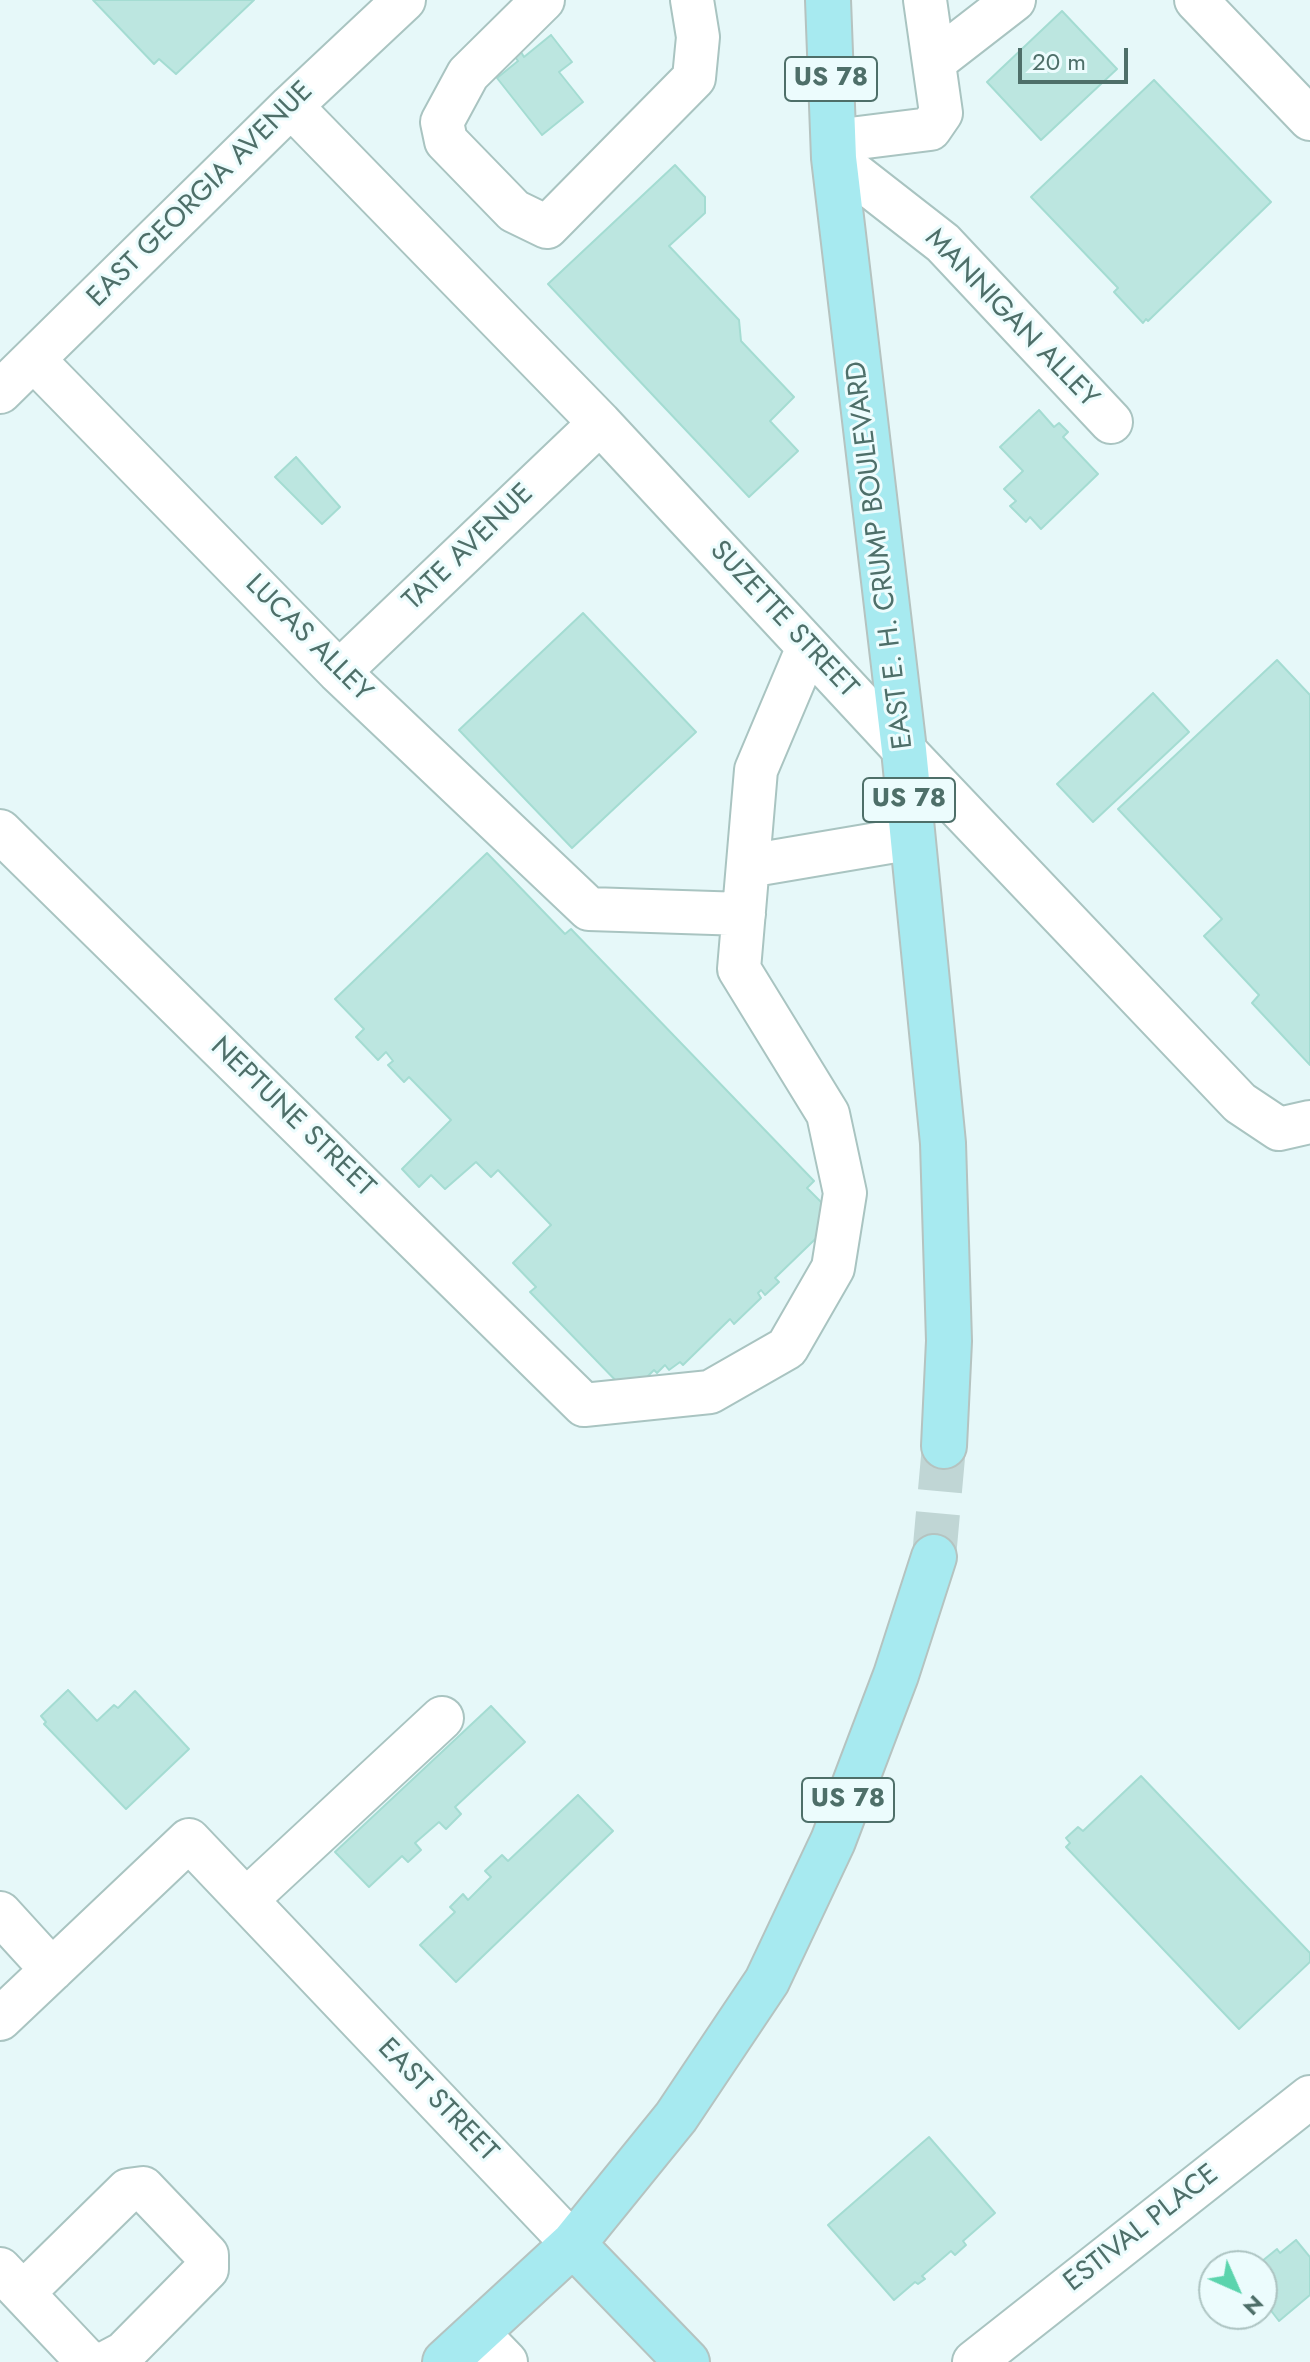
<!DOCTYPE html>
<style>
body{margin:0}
#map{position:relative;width:1310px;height:2362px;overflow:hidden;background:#e6f8f9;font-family:Jost,sans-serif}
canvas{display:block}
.north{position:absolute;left:1198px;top:2250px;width:80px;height:80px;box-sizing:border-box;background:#ecfcfd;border:2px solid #adc4c2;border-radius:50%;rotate:135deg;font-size:22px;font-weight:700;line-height:32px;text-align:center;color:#4e6f69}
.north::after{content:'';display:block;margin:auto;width:28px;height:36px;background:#5bd4ad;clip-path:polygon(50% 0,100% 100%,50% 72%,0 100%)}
.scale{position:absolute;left:1018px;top:48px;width:110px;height:36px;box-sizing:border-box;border:4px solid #4e6f69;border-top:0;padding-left:10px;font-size:24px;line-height:28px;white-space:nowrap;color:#4e6f69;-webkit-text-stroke:6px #ecfcfd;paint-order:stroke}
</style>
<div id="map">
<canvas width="1310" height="2362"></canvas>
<div class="north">N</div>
<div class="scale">20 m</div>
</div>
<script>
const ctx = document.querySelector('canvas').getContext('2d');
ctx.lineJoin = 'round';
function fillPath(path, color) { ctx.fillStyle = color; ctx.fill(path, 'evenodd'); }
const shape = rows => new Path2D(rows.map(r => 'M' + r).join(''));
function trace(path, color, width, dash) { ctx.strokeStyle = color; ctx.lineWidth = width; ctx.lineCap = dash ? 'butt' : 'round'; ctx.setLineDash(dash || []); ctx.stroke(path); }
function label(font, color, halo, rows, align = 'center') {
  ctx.font = font + ' Jost,sans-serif'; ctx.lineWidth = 6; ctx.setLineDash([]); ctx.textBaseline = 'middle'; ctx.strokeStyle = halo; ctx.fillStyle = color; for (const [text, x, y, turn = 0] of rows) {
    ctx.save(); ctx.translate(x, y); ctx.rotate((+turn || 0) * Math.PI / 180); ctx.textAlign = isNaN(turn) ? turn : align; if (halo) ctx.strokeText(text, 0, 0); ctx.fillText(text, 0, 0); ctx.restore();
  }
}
const building = shape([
 [93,0,254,0,176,74,159,59,154,64,93,0],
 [1062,11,1117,69,1041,140,987,82,1062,11],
 [551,35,572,62,559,72,583,102,542,135,497,78,518,61,515,57,521,52,524,57,551,35],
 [1154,80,1271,202,1148,321,1146,319,1143,323,1114,292,1118,288,1031,197,1154,80],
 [675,165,705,197,705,213,669,246,739,320,741,341,794,397,770,421,798,451,749,497,548,284,675,165],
 [1039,410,1054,427,1059,423,1068,432,1063,437,1098,474,1041,529,1030,517,1026,522,1010,506,1016,501,1004,489,1023,471,1000,447,1039,410],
 [296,457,340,507,322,524,275,477,296,457],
 [583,613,696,732,572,848,459,730,583,613],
 [1277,660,1310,695,1310,1065,1252,1003,1259,995,1204,936,1222,919,1118,809,1277,660],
 [1153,693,1189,732,1093,822,1057,784,1153,693],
 [487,853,565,934,571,929,814,1181,807,1188,837,1218,775,1278,779,1282,765,1295,761,1290,758,1293,761,1298,734,1324,730,1319,683,1365,680,1362,669,1370,665,1365,657,1373,654,1370,643,1381,639,1377,634,1381,631,1378,622,1387,530,1292,536,1287,513,1263,551,1225,498,1170,491,1177,476,1162,445,1189,431,1175,419,1187,402,1169,451,1120,409,1077,404,1082,388,1065,393,1061,386,1052,378,1060,356,1037,364,1029,335,999,487,853],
 [68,1690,97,1721,114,1705,118,1708,135,1691,189,1749,126,1809,44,1724,46,1722,41,1716,68,1690],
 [491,1706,525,1742,455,1807,461,1814,446,1829,439,1822,415,1843,421,1850,408,1862,402,1856,369,1887,335,1852,491,1706],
 [1141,1776,1310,1953,1310,1962,1239,2029,1066,1847,1070,1843,1066,1838,1078,1827,1083,1831,1141,1776],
 [578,1795,613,1831,456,1982,420,1945,455,1912,450,1907,463,1894,468,1900,491,1877,485,1871,502,1855,508,1861,578,1795],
 [929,2137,995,2213,963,2241,966,2245,955,2255,951,2251,922,2276,925,2279,918,2284,915,2282,894,2300,828,2225,929,2137],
 [1296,2240,1310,2257,1310,2295,1279,2321,1262,2299,1262,2266,1256,2266,1277,2249,1280,2253,1296,2240]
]);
const majorTunnel = shape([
 [934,1557,944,1446]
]);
const minor = shape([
 [543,0,468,74,442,122,446,141,514,211,547,227,694,78,698,37,692,0],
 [1196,0,1310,119],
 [934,62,1014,0],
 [291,106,600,423,904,750,1240,1103,1279,1129,1310,1122],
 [834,141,930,129,941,113,925,0],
 [834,158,943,243,1111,422],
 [34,360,339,672,589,909,744,914],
 [0,392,291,106,404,0],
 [339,672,600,423],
 [0,831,584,1405,710,1392,787,1348,833,1268,845,1193,828,1114,739,969,756,770,808,647],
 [748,866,913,838],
 [246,1900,442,1718],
 [0,1913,52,1970],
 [0,2019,189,1840,573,2244],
 [0,2269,87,2361,92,2362],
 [23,2293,128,2190,143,2188,207,2255,207,2269,124,2353,107,2362],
 [477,2332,506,2362],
 [974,2362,1310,2097]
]);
const major = shape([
 [828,0,834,158,904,750,943,1143,949,1341,944,1446],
 [573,2244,687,2362],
 [445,2362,573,2244,676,2117,767,1981,833,1841,896,1675,934,1557]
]);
const shields = [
 [831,79,92],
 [909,800,92],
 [848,1800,92]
];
const shieldNames = [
 ["US 78",831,79],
 ["US 78",909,800],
 ["US 78",848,1800]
];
const streetNames = [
 ["EAST GEORGIA AVENUE",201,195,-45],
 ["MANNIGAN ALLEY",1011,319,46],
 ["TATE AVENUE",469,548,-44],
 ["EAST E. H. CRUMP BOULEVARD",881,555,-97],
 ["SUZETTE STREET",783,620,47],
 ["LUCAS ALLEY",308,639,45],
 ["NEPTUNE STREET",292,1118,44],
 ["EAST STREET",437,2101,46],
 ["ESTIVAL PLACE",1142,2229,-38]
];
fillPath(building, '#bce6e0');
trace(building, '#a4dcd2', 2);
trace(majorTunnel, '#c0d6d5', 44, [44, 22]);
trace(minor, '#a9c4c1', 46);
trace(major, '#b5c3c0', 48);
trace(minor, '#fff', 42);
trace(major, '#a7eaf0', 44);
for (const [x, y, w] of shields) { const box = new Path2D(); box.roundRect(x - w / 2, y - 22, w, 44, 6); ctx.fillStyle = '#ecfcfd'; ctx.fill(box); trace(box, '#4e6f69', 2); }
label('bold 26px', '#4e6f69', null, shieldNames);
label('28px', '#4e6f69', '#ecfcfd', streetNames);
</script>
